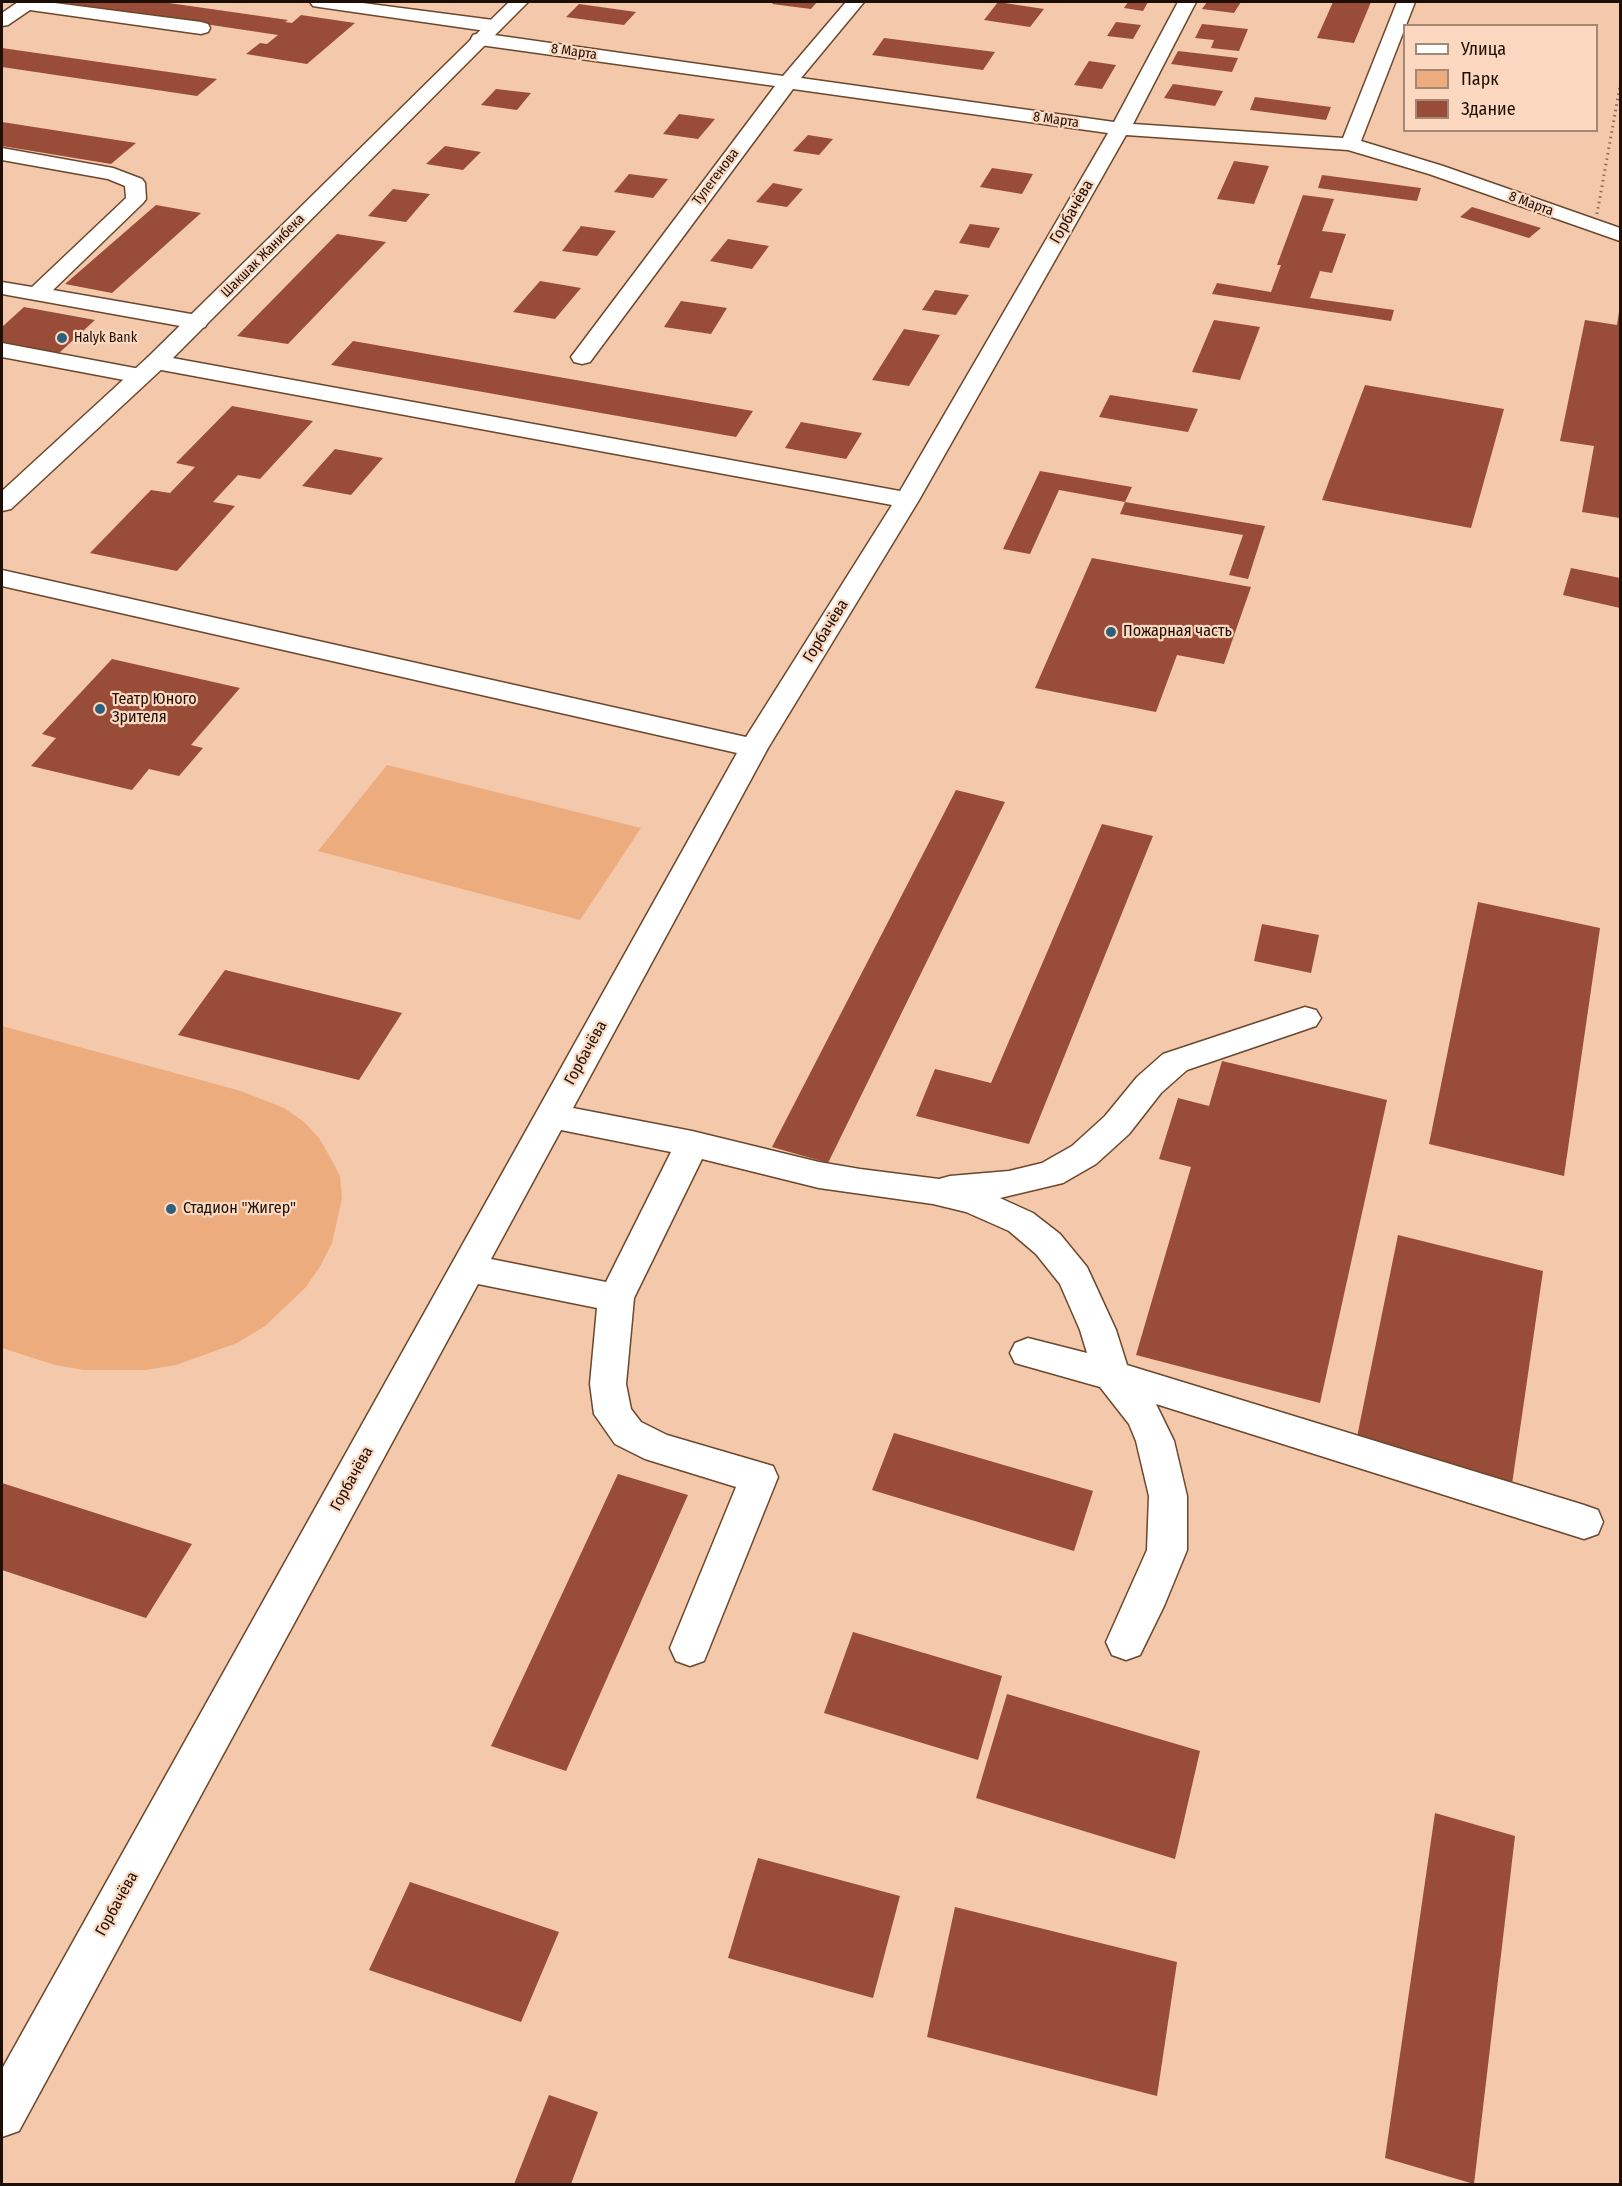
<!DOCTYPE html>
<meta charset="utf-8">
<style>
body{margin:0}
#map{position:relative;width:1622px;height:2186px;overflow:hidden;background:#f4c8aa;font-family:"Fira Sans Condensed",sans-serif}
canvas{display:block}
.frame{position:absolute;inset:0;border:3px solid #1d0f05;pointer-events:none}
.legend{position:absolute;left:1403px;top:24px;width:195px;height:108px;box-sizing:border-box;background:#fbd8bf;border:2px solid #a28875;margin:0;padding:8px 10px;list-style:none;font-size:18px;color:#1d0f05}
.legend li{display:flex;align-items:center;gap:12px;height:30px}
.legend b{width:30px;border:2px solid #a28875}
</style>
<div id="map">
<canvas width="1622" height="2186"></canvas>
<div class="frame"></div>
<ul class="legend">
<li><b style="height:8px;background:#fff"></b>Улица</li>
<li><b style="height:16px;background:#ecac7e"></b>Парк</li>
<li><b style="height:16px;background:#994c37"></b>Здание</li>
</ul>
</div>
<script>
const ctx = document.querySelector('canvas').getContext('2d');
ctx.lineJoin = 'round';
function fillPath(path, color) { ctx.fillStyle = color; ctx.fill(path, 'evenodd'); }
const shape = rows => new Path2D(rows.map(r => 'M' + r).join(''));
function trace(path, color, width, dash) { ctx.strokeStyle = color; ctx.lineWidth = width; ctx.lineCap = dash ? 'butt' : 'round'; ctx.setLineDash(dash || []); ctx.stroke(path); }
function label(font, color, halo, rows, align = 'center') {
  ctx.font = font + ' "Fira Sans Condensed",sans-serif'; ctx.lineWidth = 4.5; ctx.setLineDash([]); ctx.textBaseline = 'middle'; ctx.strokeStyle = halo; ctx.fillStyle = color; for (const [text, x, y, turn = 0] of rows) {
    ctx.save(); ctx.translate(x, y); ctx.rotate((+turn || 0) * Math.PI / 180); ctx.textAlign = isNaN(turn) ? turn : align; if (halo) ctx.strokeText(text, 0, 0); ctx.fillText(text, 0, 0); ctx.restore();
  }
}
const green = shape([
 [387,765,641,828,580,920,318,851],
 [2,1026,241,1091,284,1108,304,1122,319,1138,330,1157,340,1176,342,1198,332,1243,321,1265,306,1287,265,1326,237,1343,176,1365,145,1370,84,1370,55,1365,2,1348]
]);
const building = shape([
 [58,2,162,2,288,20,285,22,292,23,301,15,355,23,307,64,246,54,260,43,267,44,278,35],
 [774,2,817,2,811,9,772,4],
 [998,2,1044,9,1030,27,984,20],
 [1128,2,1148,2,1143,11,1124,8],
 [1207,2,1241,2,1234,13,1202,9],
 [1333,2,1371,2,1354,43,1317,38],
 [579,4,636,12,624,25,566,17],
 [1116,22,1141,25,1133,39,1107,36],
 [1202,24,1248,29,1239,51,1211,48,1214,40,1195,38],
 [884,38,995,52,983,70,872,55],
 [2,48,217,79,197,96,2,67],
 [1178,51,1238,58,1232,72,1171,64],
 [1089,61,1116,65,1102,89,1074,85],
 [1173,84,1223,91,1215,106,1164,98],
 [496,89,531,93,517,110,481,105],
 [1255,97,1331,107,1326,120,1250,110],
 [679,114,715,119,698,139,663,134],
 [2,122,136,143,111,164,2,146],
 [808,135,833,139,819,155,793,151],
 [445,146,481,152,463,170,426,164],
 [1234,161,1269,166,1254,204,1217,199],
 [992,168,1033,174,1022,194,980,187],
 [629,174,668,179,653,198,614,192],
 [1322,175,1421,188,1417,201,1318,188],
 [773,183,803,189,787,207,756,202],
 [393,189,430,194,406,222,368,216],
 [1303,195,1334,199,1322,231,1346,234,1332,273,1320,271,1310,298,1394,310,1391,321,1212,294,1217,283,1271,292,1281,265,1277,265],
 [156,205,201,213,112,293,65,284],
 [1472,207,1541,228,1529,238,1460,217],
 [970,224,1000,228,989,248,959,243],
 [581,226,616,231,597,256,562,251],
 [337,234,386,242,288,344,237,336],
 [728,239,769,246,752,269,710,261],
 [540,281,581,288,555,319,513,312],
 [935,290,969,295,956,315,922,310],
 [681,301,727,308,711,334,664,327],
 [24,307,95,320,59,353,2,342,2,327],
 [1619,312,1620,312,1620,518,1582,512,1594,446,1560,441,1585,320,1617,325],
 [1214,320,1260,327,1240,380,1192,372],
 [904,329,940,335,909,386,872,380],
 [353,341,753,411,736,437,331,365],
 [1365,385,1504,409,1471,528,1322,500],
 [1110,395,1198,409,1188,432,1099,417],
 [232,406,313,421,260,479,238,475,213,502,235,506,177,571,90,553,151,490,170,493,195,467,176,463],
 [801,422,862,433,846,459,785,448],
 [335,449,383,458,351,495,302,486],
 [1040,471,1132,487,1125,502,1059,490,1030,554,1003,549],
 [1125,502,1265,526,1248,579,1229,575,1243,535,1120,514],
 [1092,558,1251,587,1224,664,1177,655,1156,712,1035,688],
 [1571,568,1620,578,1620,608,1563,595],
 [112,659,240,688,191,745,203,748,179,776,149,769,132,790,31,766,56,738,42,734],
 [956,790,1005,802,828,1163,772,1147],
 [1102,824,1153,836,1029,1144,916,1116,935,1069,991,1083],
 [1478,902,1600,928,1564,1176,1429,1144],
 [1262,924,1319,935,1311,973,1254,961],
 [225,970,402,1013,359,1080,178,1035],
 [1222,1061,1387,1100,1320,1403,1136,1355,1191,1167,1159,1159,1178,1098,1209,1106],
 [1398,1235,1543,1271,1512,1484,1356,1442],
 [894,1433,1093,1491,1074,1551,872,1490],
 [618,1474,688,1495,566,1771,491,1746],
 [2,1483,192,1544,146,1618,2,1570],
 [853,1632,1002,1676,978,1760,824,1713],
 [1007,1694,1200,1751,1175,1859,976,1798],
 [1435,1813,1515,1836,1474,2184,1385,2158],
 [758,1858,900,1896,873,1998,728,1958],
 [410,1882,559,1932,521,2022,369,1970],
 [955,1907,1177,1962,1157,2096,927,2037],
 [549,2095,598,2112,571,2184,514,2184]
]);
const minor = shape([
 [18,2,47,2,201,22,208,24,210,28,208,32,201,34,30,10,8,25,2,26,2,13,18,2],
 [310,2,355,2,493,20,500,22,502,26,500,30,493,32,319,7,313,6,310,2],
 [846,2,864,2,801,78,1114,122,1178,2,1196,2,1133,124,1343,138,1397,2,1415,2,1361,141,1443,166,1620,228,1620,241,1429,174,1348,150,1126,135,919,500,768,748,573,1108,692,1131,819,1162,860,1169,939,1179,950,1176,1009,1171,1042,1163,1072,1146,1105,1116,1137,1077,1163,1054,1305,1007,1316,1010,1321,1018,1316,1026,1187,1070,1161,1093,1129,1134,1096,1164,1063,1183,1000,1198,1033,1213,1060,1234,1087,1267,1116,1330,1127,1365,1584,1505,1598,1510,1603,1522,1598,1534,1584,1539,1156,1404,1174,1441,1187,1496,1187,1550,1164,1606,1140,1655,1126,1660,1112,1655,1106,1642,1147,1550,1149,1496,1136,1441,1129,1424,1100,1387,1015,1363,1010,1353,1015,1343,1028,1338,1087,1353,1080,1330,1060,1284,1036,1254,1009,1231,966,1212,933,1204,819,1188,702,1159,634,1298,626,1384,631,1409,641,1422,667,1435,773,1466,778,1477,704,1661,690,1666,676,1661,670,1648,736,1487,645,1459,615,1444,594,1414,590,1384,597,1308,478,1284,19,2131,2,2137,2,2069,737,753,2,586,2,570,746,737,892,505,156,369,148,367,144,362,148,357,156,355,900,491,1108,133,793,89,590,362,582,364,574,362,571,357,775,86,480,45,473,43,471,39,473,35,480,33,783,76,846,2],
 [561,1130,671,1152,606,1282,491,1259,561,1130],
 [2,148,113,168,142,179,145,183,146,199,143,203,53,290,197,315,205,317,208,322,205,327,197,329,2,294,2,282,32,287,126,198,125,186,108,179,2,160,2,148],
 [2,343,140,369,148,371,152,376,148,381,140,383,2,357,2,343]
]);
const major = shape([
 [509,2,528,2,164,367,11,509,2,511,2,491,148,357,509,2]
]);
const rail = shape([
 [1597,214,1620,86]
]);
const markers = [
 [62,338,6,"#2e607d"],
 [1111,632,6,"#2e607d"],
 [100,709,6,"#2e607d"],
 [171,1209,6,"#2e607d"]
];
const farStreetnames = [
 ["8 Марта",574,52,8],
 ["8 Марта",1056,120,8],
 ["Тулегенова",716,177,-53],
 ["8 Марта",1531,204,20],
 ["Шакшак Жанибека",263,256,-45]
];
const farPoinames = [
 ["Halyk Bank",74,338]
];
const streetNames = [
 ["Горбачёва",1072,212,-60],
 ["Горбачёва",826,631,-58],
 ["Горбачёва",586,1053,-61],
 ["Горбачёва",352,1479,-61],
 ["Горбачёва",117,1904,-61]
];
const poiNames = [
 ["Пожарная часть",1123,632],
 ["Театр Юного",112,700],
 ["Зрителя",112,718],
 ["Стадион \"Жигер\"",183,1209]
];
fillPath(green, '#ecac7e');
fillPath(building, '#994c37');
trace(minor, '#6b472c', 3);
trace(major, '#6b472c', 3);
fillPath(minor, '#fff');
fillPath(major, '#fff');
trace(rail, '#8a6c58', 3, [1.5, 4]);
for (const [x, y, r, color] of markers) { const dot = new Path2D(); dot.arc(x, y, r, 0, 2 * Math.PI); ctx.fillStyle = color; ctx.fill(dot); trace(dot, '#fbd8bf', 2); }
label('14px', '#1d0f05', '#fbd8bf', farStreetnames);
label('14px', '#1d0f05', '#fbd8bf', farPoinames, 'left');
label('16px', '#1d0f05', '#fbd8bf', streetNames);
label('16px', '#1d0f05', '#fbd8bf', poiNames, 'left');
</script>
